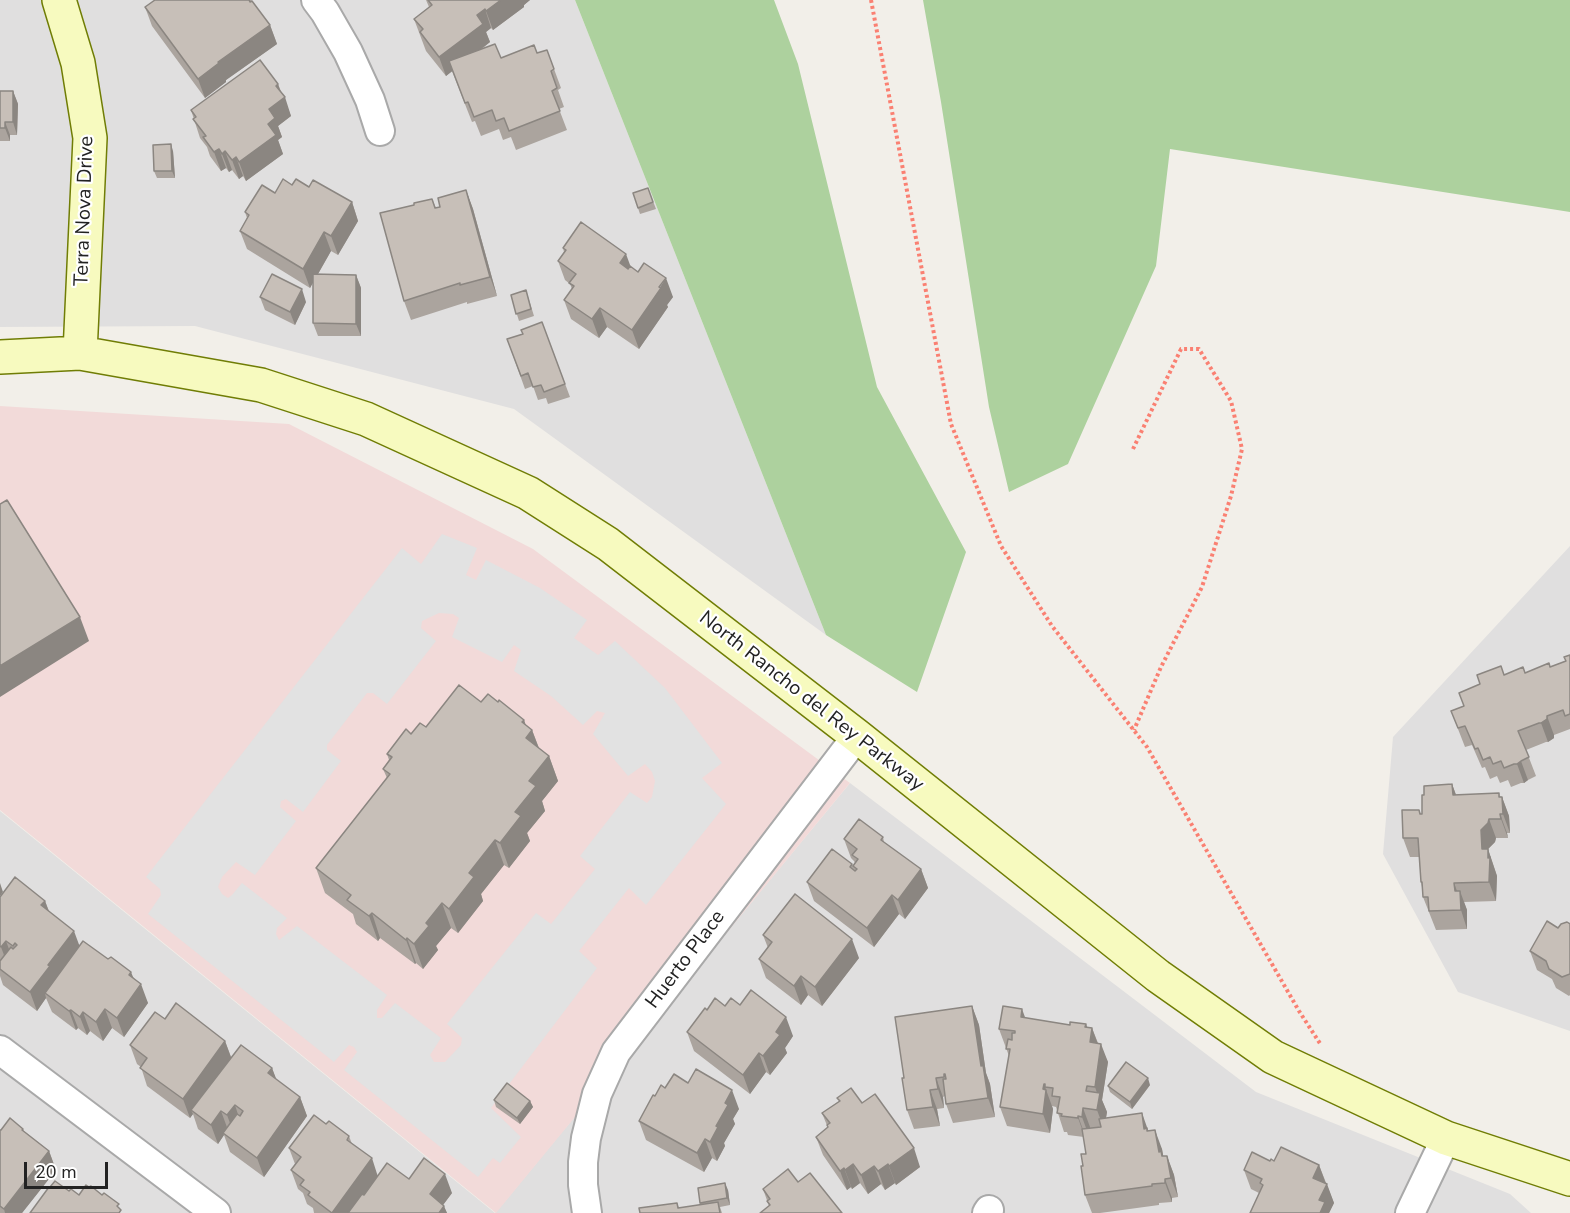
<!DOCTYPE html>
<style>
body{margin:0}
#map{position:relative;width:1570px;height:1213px;overflow:hidden;background:#f2efe9;font-family:"Nunito Sans",sans-serif}
canvas{display:block}
.scale{position:absolute;left:24px;top:1162px;width:84px;height:27px;box-sizing:border-box;border:3px solid #222;border-top:0;padding-left:8px;font-size:18px;line-height:21px;white-space:nowrap;color:#222;-webkit-text-stroke:4px #fff;paint-order:stroke}
</style>
<div id="map">
<canvas width="1570" height="1213"></canvas>
<div class="scale">20 m</div>
</div>
<script>
const ctx = document.querySelector('canvas').getContext('2d');
ctx.lineJoin = 'round';
function fillPath(path, color) { ctx.fillStyle = color; ctx.fill(path, 'evenodd'); }
const shape = rows => new Path2D(rows.map(r => 'M' + r).join(''));
function trace(path, color, width, dash) { ctx.strokeStyle = color; ctx.lineWidth = width; ctx.lineCap = dash ? 'butt' : 'round'; ctx.setLineDash(dash || []); ctx.stroke(path); }
function label(font, color, halo, rows, align = 'center') {
  ctx.font = font + ' "Nunito Sans",sans-serif'; ctx.lineWidth = 4.5; ctx.setLineDash([]); ctx.textBaseline = 'middle'; ctx.strokeStyle = halo; ctx.fillStyle = color; for (const [text, x, y, turn = 0] of rows) {
    ctx.save(); ctx.translate(x, y); ctx.rotate((+turn || 0) * Math.PI / 180); ctx.textAlign = isNaN(turn) ? turn : align; if (halo) ctx.strokeText(text, 0, 0); ctx.fillText(text, 0, 0); ctx.restore();
  }
}
const residential = shape([
 [0,0,575,0,826,635,514,409,195,326,0,327],
 [1570,546,1570,1031,1458,992,1383,854,1393,737],
 [850,783,1256,1092,1510,1194,1531,1213,0,1213,0,811,495,1213]
]);
const commercial = shape([
 [0,406,289,424,533,549,850,783,496,1213,0,810]
]);
const forest = shape([
 [575,0,774,0,798,64,877,387,966,552,917,692,826,635],
 [923,0,1570,0,1570,212,1170,149,1156,266,1068,464,1009,492,989,407,941,102]
]);
const parking = shape([
 [442,534,477,548,466,575,476,580,486,560,540,588,587,620,574,638,598,655,615,641,665,688,722,763,702,778,726,804,646,905,629,888,579,951,597,968,491,1108,521,1137,500,1163,493,1158,478,1177,344,1070,357,1052,354,1047,349,1045,334,1062,148,914,161,895,160,889,146,877,402,548,421,564],
 [439,613,453,614,459,618,452,637,502,662,514,645,521,650,514,671,551,696,583,725,597,711,605,713,593,734,628,776,645,764,652,772,655,781,652,797,647,803,630,792,580,856,595,869,551,924,536,913,447,1024,462,1038,461,1045,445,1062,434,1062,430,1055,441,1038,395,1003,382,1018,377,1018,377,1010,387,995,297,926,279,940,276,934,277,928,287,918,242,883,232,895,228,898,222,894,218,887,222,877,236,862,255,875,296,821,280,807,281,801,286,799,303,812,341,761,327,750,327,745,367,693,373,693,387,704,436,641,421,628,422,621]
]);
const path = shape([
 [871,0,951,424,1001,546,1052,626,1147,747,1299,1011,1321,1045],
 [1133,449,1181,349,1199,349,1231,401,1242,449,1231,496,1202,587,1161,667,1134,730]
]);
const street = shape([
 [316,0,325,12,348,52,370,100,380,131],
 [0,1050,216,1213],
 [587,1213,583,1185,583,1162,586,1138,597,1094,616,1052,857,736],
 [987,1213,989,1210],
 [1410,1213,1446,1138]
]);
const secondary = shape([
 [59,0,78,63,90,138,80,353],
 [0,357,80,353,261,385,366,419,528,493,608,544,857,736,1158,976,1273,1057,1446,1138,1570,1179]
]);
const wall = shape([
 [155,0,251,0,270,25,277,44,226,80,226,82,205,98,152,26,145,7],
 [426,0,530,0,524,5,524,7,493,30,491,28,486,32,490,42,483,48,501,58,537,53,547,50,561,88,558,90,564,107,559,109,567,130,516,150,511,137,503,140,499,129,481,136,475,121,472,122,452,71,446,76,426,51,414,19,429,7],
 [278,84,291,116,278,126,282,137,278,140,283,154,246,181,243,176,239,179,232,170,229,172,226,168,221,171,210,156,207,147,200,138,191,110],
 [0,91,13,91,18,104,17,135,10,135,10,141,0,141],
 [173,151,175,178,157,178,154,171],
 [292,185,309,187,352,202,358,221,338,255,331,251,318,274,356,275,361,288,361,336,318,336,313,323,313,282,310,288,247,249,240,231,247,218,245,212,275,193],
 [648,188,656,209,640,214,633,193],
 [466,190,473,209,497,296,467,304,467,302,411,320,404,301,414,205,432,199,436,208,440,207],
 [563,248,631,267,673,297,667,305,668,307,639,349,607,327,599,338,571,319,564,300,572,289,570,284,565,280,558,261,564,252],
 [526,290,534,316,519,321,511,295],
 [260,297,306,302,295,325,265,310],
 [542,322,570,397,548,404,546,398,538,400,533,386,525,389,507,339,523,334],
 [1570,655,1570,729,1554,735,1554,738,1548,742,1546,742,1526,750,1536,776,1528,780,1524,783,1521,783,1511,787,1508,780,1500,783,1497,776,1490,779,1485,767,1482,768,1472,745,1465,747,1451,711,1464,706,1480,684,1504,675,1525,673,1550,667,1566,662],
 [481,702,524,720,525,724,532,730,539,748,549,756,558,781,542,801,545,811,527,833,530,841,509,868,504,865,481,894,483,901,458,933,451,928,436,946,438,950,423,969,416,963,415,964,380,938,378,941,356,924,353,914,325,893,316,868,387,778,383,769,389,760,387,754,411,734],
 [1452,784,1456,795,1502,797,1509,816,1510,833,1507,833,1508,838,1496,838,1495,842,1488,849,1497,876,1496,901,1464,902,1467,910,1467,929,1436,930,1423,897,1422,887,1421,882,1419,857,1410,857,1403,838,1419,810,1421,814,1422,814],
 [883,837,884,842,921,869,928,888,905,919,899,914,874,947,814,901,807,882,852,864,853,866,855,863,854,861,851,858,844,839],
 [0,897,45,901,49,911,80,946,134,978,148,1003,124,1037,112,1028,103,1041,90,1031,87,1035,78,1028,76,1030,52,1012,46,998,37,1011,3,985,0,976],
 [1570,924,1570,995,1569,996,1556,988,1552,979,1537,970,1530,951,1558,928],
 [763,935,859,958,822,1006,808,995,801,1005,766,978,759,959,768,948],
 [740,1005,793,1036,785,1048,787,1053,770,1075,766,1072,750,1094,694,1051,687,1032,707,1010,725,1006],
 [972,1006,979,1025,986,1073,990,1084,995,1117,953,1123,946,1104,945,1096,943,1097,944,1108,937,1109,940,1126,914,1129,907,1110,904,1078],
 [1026,1018,1070,1025,1086,1024,1087,1027,1092,1028,1098,1043,1108,1062,1102,1100,1107,1112,1106,1118,1148,1131,1162,1149,1163,1156,1167,1156,1174,1175,1178,1197,1172,1198,1172,1202,1159,1203,1159,1205,1100,1213,1092,1213,1085,1195,1083,1166,1086,1154,1084,1137,1068,1135,1067,1132,1064,1132,1056,1107,1052,1106,1053,1109,1050,1133,1007,1126,1000,1107,1009,1056,999,1029],
 [165,1019,225,1041,231,1057,272,1068,276,1080,300,1097,307,1116,264,1177,230,1152,224,1135,218,1144,198,1129,193,1114,190,1118,147,1086,141,1067,137,1064,130,1045],
 [688,1083,739,1109,733,1119,735,1124,724,1143,725,1146,717,1161,712,1158,704,1172,646,1140,639,1121,655,1096,665,1088],
 [1150,1085,1132,1109,1110,1092,1108,1086],
 [837,1098,862,1103,920,1167,896,1185,895,1183,885,1190,881,1184,868,1194,860,1183,852,1189,851,1187,847,1190,823,1155,816,1137,828,1128,822,1113,839,1101],
 [494,1100,530,1101,533,1107,520,1124,496,1107],
 [326,1124,349,1136,352,1144,378,1176,409,1179,452,1193,443,1205,447,1213,314,1213,313,1208,307,1204,303,1193,298,1189,291,1170,295,1164,289,1148],
 [23,1129,24,1131,49,1151,56,1170,22,1213,0,1213,0,1130,1,1130],
 [1270,1161,1274,1161,1319,1165,1334,1203,1329,1213,1250,1213,1259,1193,1251,1189,1244,1170],
 [798,1182,769,1206,763,1189],
 [728,1190,730,1205,720,1207,722,1213,640,1213,677,1203,679,1208,701,1205,700,1203]
]);
const shadedWall = shape([
 [501,0,530,0,524,5,524,7,493,30,486,11],
 [485,9,491,28,486,32,490,42,446,76,439,57,477,15],
 [270,25,277,44,226,80,226,82,205,98,198,79,218,62],
 [278,84,283,99,285,97,291,116,278,126,282,137,278,140,283,154,246,181,239,162,268,124,269,109,276,86],
 [13,91,18,104,17,135,13,122],
 [5,122,10,135,10,141,5,128],
 [171,144,173,151,175,178,172,171],
 [219,149,226,168,221,171,214,152],
 [225,151,232,170,229,172,222,154],
 [236,157,243,176,239,179,232,160],
 [466,190,473,209,497,296,490,277],
 [352,202,358,221,338,255,331,236],
 [324,232,331,251,310,288,303,269],
 [626,254,633,273,620,263],
 [356,275,361,288,361,336,356,324],
 [666,278,673,297,667,305,668,307,639,349,632,330],
 [302,289,306,302,295,325,290,312],
 [600,308,607,327,599,338,592,319],
 [80,617,89,641,0,697,0,666],
 [1547,716,1554,735,1554,738,1548,742,1541,723],
 [524,720,529,734,532,730,541,754,526,738,522,722],
 [549,756,558,781,542,801,545,811,527,833,530,841,509,868,500,843,529,781],
 [1521,761,1528,780,1524,783,1517,764],
 [1452,784,1459,803,1453,795],
 [1499,793,1502,801,1502,797,1509,816,1510,833,1503,814],
 [1500,814,1507,833,1508,838,1501,819],
 [1489,819,1496,838,1495,842,1488,849,1497,876,1496,901,1489,882,1482,849,1481,830],
 [495,840,504,865,481,894,483,901,458,933,449,909,469,873],
 [921,869,928,888,905,919,898,900],
 [0,883,3,892,0,896],
 [1454,883,1460,899,1460,891,1467,910,1467,929,1455,891],
 [892,895,899,914,874,947,867,928],
 [45,901,52,920,41,905],
 [442,903,451,928,436,946,438,950,423,969,414,944,426,923],
 [372,913,380,938,378,941,369,916],
 [74,931,81,950,45,993,46,998,37,1011,30,992,48,965],
 [407,938,416,963,415,964,406,940],
 [852,939,859,958,822,1006,815,987],
 [6,941,13,960,8,966,1,947],
 [131,972,138,989,141,984,148,1003,124,1037,117,1018,129,975],
 [801,976,808,995,801,1005,794,986],
 [972,1006,979,1025,986,1073,990,1084,995,1117,988,1098,981,1066],
 [105,1009,112,1028,103,1041,96,1022],
 [1022,1009,1029,1028,1021,1017],
 [71,1010,78,1028,76,1030,69,1011],
 [83,1012,90,1031,87,1035,80,1017],
 [786,1017,793,1036,785,1048,787,1053,770,1075,763,1056,776,1032],
 [1086,1024,1091,1038,1092,1028,1099,1047,1097,1061,1085,1027],
 [225,1041,232,1060,191,1110,193,1114,190,1118,183,1099],
 [1101,1044,1108,1062,1102,1100,1107,1112,1104,1129,1097,1110,1099,1099,1095,1087],
 [759,1053,766,1072,750,1094,743,1075],
 [272,1068,279,1086,268,1073],
 [936,1078,943,1097,944,1108,938,1089],
 [1148,1078,1150,1085,1132,1109,1130,1102],
 [1044,1084,1053,1109,1050,1133,1043,1114],
 [732,1090,739,1109,733,1119,735,1124,724,1143,725,1146,717,1161,710,1142,725,1103],
 [930,1090,937,1109,940,1126,933,1107],
 [300,1097,307,1116,264,1177,257,1158],
 [530,1101,533,1107,520,1124,517,1118],
 [235,1105,241,1124,234,1134,227,1115],
 [1083,1108,1090,1127,1089,1136,1082,1117],
 [221,1111,228,1130,223,1133,224,1135,218,1144,211,1125],
 [1142,1113,1154,1147,1144,1129],
 [1078,1116,1085,1135,1085,1137,1078,1118],
 [1155,1130,1162,1149,1164,1160,1159,1152],
 [705,1139,712,1158,704,1172,697,1153],
 [914,1148,920,1167,896,1185,889,1166],
 [49,1151,56,1170,22,1213,5,1213,4,1209],
 [1167,1156,1174,1175,1178,1197,1171,1178],
 [372,1158,378,1177,352,1213,332,1213],
 [853,1164,860,1183,852,1189,845,1170],
 [888,1164,895,1183,885,1190,878,1171],
 [1319,1165,1326,1184,1313,1178],
 [874,1166,881,1184,868,1194,861,1175],
 [844,1168,851,1187,847,1190,840,1171],
 [445,1174,452,1193,437,1213,430,1194],
 [1165,1179,1172,1198,1172,1202,1165,1183],
 [725,1183,728,1190,730,1205,727,1198],
 [1327,1184,1334,1203,1329,1213,1320,1213,1319,1200],
 [444,1206,447,1213,439,1213]
]);
const building = shape([
 [155,0,249,0,250,2,252,1,270,25,218,62,219,63,198,79,145,7,155,0],
 [428,0,501,0,486,11,485,9,477,15,483,24,439,57,420,32,423,29,414,19,432,5,428,0],
 [495,44,501,58,534,45,537,53,547,50,554,69,551,71,557,88,552,91,560,111,509,131,504,118,496,121,492,110,474,117,468,102,465,103,449,61,495,44],
 [260,60,278,84,276,86,285,97,269,109,275,118,268,124,276,135,239,162,236,157,232,160,225,151,222,154,219,149,214,152,203,137,206,136,193,119,196,117,191,110,260,60],
 [0,91,13,91,13,122,5,122,5,128,0,128,0,91],
 [171,144,172,171,154,171,153,145,171,144],
 [283,179,292,185,296,179,309,187,313,180,352,202,331,236,324,232,303,269,240,231,249,215,245,212,262,185,275,193,283,179],
 [648,188,653,202,638,208,633,193,648,188],
 [466,190,490,277,460,285,460,283,404,301,380,213,414,205,414,203,432,199,435,208,440,207,438,198,466,190],
 [581,222,626,254,620,263,628,269,630,266,638,272,644,263,666,278,659,287,661,288,632,330,600,308,592,319,564,300,574,286,569,283,576,274,558,261,566,250,563,248,581,222],
 [272,274,302,289,290,312,260,297,272,274],
 [313,274,356,275,356,324,313,323,313,274],
 [526,290,531,309,516,314,511,295,526,290],
 [542,322,565,384,544,392,541,385,533,387,528,373,521,376,507,339,523,334,521,330,542,322],
 [7,500,80,617,0,666,0,504,7,500],
 [1570,655,1570,714,1565,716,1563,710,1547,716,1547,719,1541,723,1539,723,1518,731,1529,757,1521,761,1517,764,1514,764,1504,768,1501,761,1493,764,1490,757,1483,760,1478,748,1475,749,1465,726,1458,728,1451,711,1464,706,1459,693,1480,684,1477,675,1501,666,1504,675,1523,667,1525,673,1549,663,1550,667,1566,661,1564,657,1570,655],
 [459,685,481,702,488,694,498,702,499,700,524,720,522,722,532,730,526,738,549,756,529,781,536,786,515,812,521,816,500,843,495,840,469,873,474,877,449,909,442,903,426,923,429,926,414,944,407,938,406,940,372,913,369,916,347,900,351,895,316,868,390,774,383,769,392,757,387,754,406,729,411,734,420,723,426,727,459,685],
 [1452,784,1453,795,1499,793,1499,797,1502,797,1503,814,1500,814,1501,819,1489,819,1488,823,1481,830,1482,849,1488,849,1488,858,1490,857,1489,882,1454,883,1455,891,1460,891,1461,910,1429,911,1428,897,1423,897,1422,882,1421,882,1418,838,1403,838,1402,810,1419,810,1420,814,1422,814,1422,795,1424,795,1424,786,1452,784],
 [859,819,883,837,881,840,921,869,898,900,892,895,867,928,807,882,832,849,852,864,850,867,855,871,857,869,853,866,858,859,852,855,857,849,844,839,859,819],
 [15,877,45,901,41,905,74,931,48,965,50,966,30,992,0,969,0,961,11,947,13,949,17,945,15,943,13,946,6,941,1,947,0,946,0,897,15,877],
 [795,894,852,939,815,987,801,976,794,986,759,959,772,942,763,935,795,894],
 [1547,921,1558,928,1561,924,1567,922,1570,924,1570,974,1562,977,1549,969,1546,961,1530,951,1547,921],
 [83,941,108,959,111,957,131,972,129,975,141,984,117,1018,105,1009,96,1022,83,1012,80,1017,71,1010,69,1011,45,993,83,941],
 [751,990,786,1017,776,1032,780,1035,763,1056,759,1053,743,1075,687,1032,705,1008,707,1010,715,998,725,1006,731,998,740,1005,751,990],
 [176,1003,225,1041,183,1099,140,1068,147,1058,130,1045,155,1012,165,1019,176,1003],
 [972,1006,981,1066,983,1065,988,1098,946,1104,943,1079,946,1079,945,1074,944,1074,944,1077,936,1078,938,1089,930,1090,933,1107,907,1110,902,1078,904,1078,895,1017,972,1006],
 [1003,1006,1022,1009,1021,1017,1070,1025,1070,1022,1086,1024,1085,1027,1092,1028,1090,1042,1101,1044,1095,1087,1087,1086,1086,1091,1100,1093,1097,1110,1083,1108,1082,1117,1078,1116,1078,1118,1061,1116,1062,1114,1057,1113,1060,1097,1052,1096,1053,1088,1045,1087,1045,1084,1044,1084,1043,1089,1046,1090,1043,1114,1000,1107,1010,1049,1006,1049,1008,1039,1012,1040,1012,1033,1015,1033,1015,1031,999,1029,1003,1006],
 [241,1045,272,1068,268,1073,300,1097,257,1158,223,1133,237,1114,240,1116,243,1111,235,1105,227,1115,221,1111,211,1125,191,1110,241,1045],
 [1126,1062,1148,1078,1130,1102,1108,1086,1126,1062],
 [696,1069,732,1090,725,1103,728,1105,716,1126,718,1127,710,1142,705,1139,697,1153,639,1121,653,1095,655,1096,661,1085,665,1088,674,1074,688,1083,696,1069],
 [507,1083,530,1101,517,1118,494,1100,507,1083],
 [851,1088,862,1103,875,1094,914,1148,889,1166,888,1164,878,1171,874,1166,861,1175,853,1164,845,1170,844,1168,840,1171,816,1137,828,1127,827,1125,830,1123,822,1113,840,1101,837,1098,851,1088],
 [1142,1113,1144,1129,1147,1128,1147,1131,1155,1130,1159,1152,1161,1151,1162,1156,1167,1156,1171,1178,1165,1179,1165,1183,1152,1184,1152,1186,1085,1195,1081,1166,1083,1166,1081,1154,1086,1154,1082,1129,1101,1127,1099,1119,1142,1113],
 [314,1115,326,1124,329,1121,349,1136,347,1140,372,1158,332,1213,308,1195,310,1192,300,1185,304,1180,291,1170,301,1157,289,1148,314,1115],
 [10,1118,23,1129,22,1130,49,1151,4,1209,0,1206,0,1130,1,1130,10,1118],
 [1281,1147,1319,1165,1313,1178,1327,1184,1319,1200,1325,1202,1320,1213,1250,1213,1263,1185,1260,1183,1262,1179,1244,1170,1252,1152,1270,1161,1271,1159,1274,1161,1281,1147],
 [424,1158,445,1174,430,1194,444,1206,439,1213,348,1213,362,1194,364,1195,387,1163,409,1179,424,1158],
 [788,1169,798,1182,810,1173,842,1213,760,1213,770,1205,767,1201,770,1199,763,1189,788,1169],
 [55,1181,69,1191,71,1189,79,1195,86,1185,89,1187,91,1186,102,1195,104,1193,119,1204,117,1206,121,1210,119,1213,30,1213,49,1187,50,1187,55,1181],
 [725,1183,727,1198,700,1203,698,1188,725,1183],
 [718,1202,720,1213,640,1213,639,1208,677,1203,678,1208,718,1202]
]);
const streetNames = [
 ["Terra Nova Drive",85,211,-88],
 ["North Rancho del Rey Parkway",811,702,38],
 ["Huerto Place",686,960,-53]
];
fillPath(residential, '#e0dfdf');
fillPath(commercial, '#f2dad9');
fillPath(forest, '#add19e');
fillPath(parking, '#e2e2e2');
trace(street, '#a9a9a9', 32);
trace(secondary, '#707d05', 36);
trace(path, '#fa8072', 4, [3, 3]);
trace(street, '#fff', 28);
trace(secondary, '#f7fabf', 33);
fillPath(wall, '#aba49e');
fillPath(shadedWall, '#8b8681');
fillPath(building, '#c7bfb8');
trace(building, '#8b8681', 1.5);
label('20px', '#222', '#fff', streetNames);
</script>
